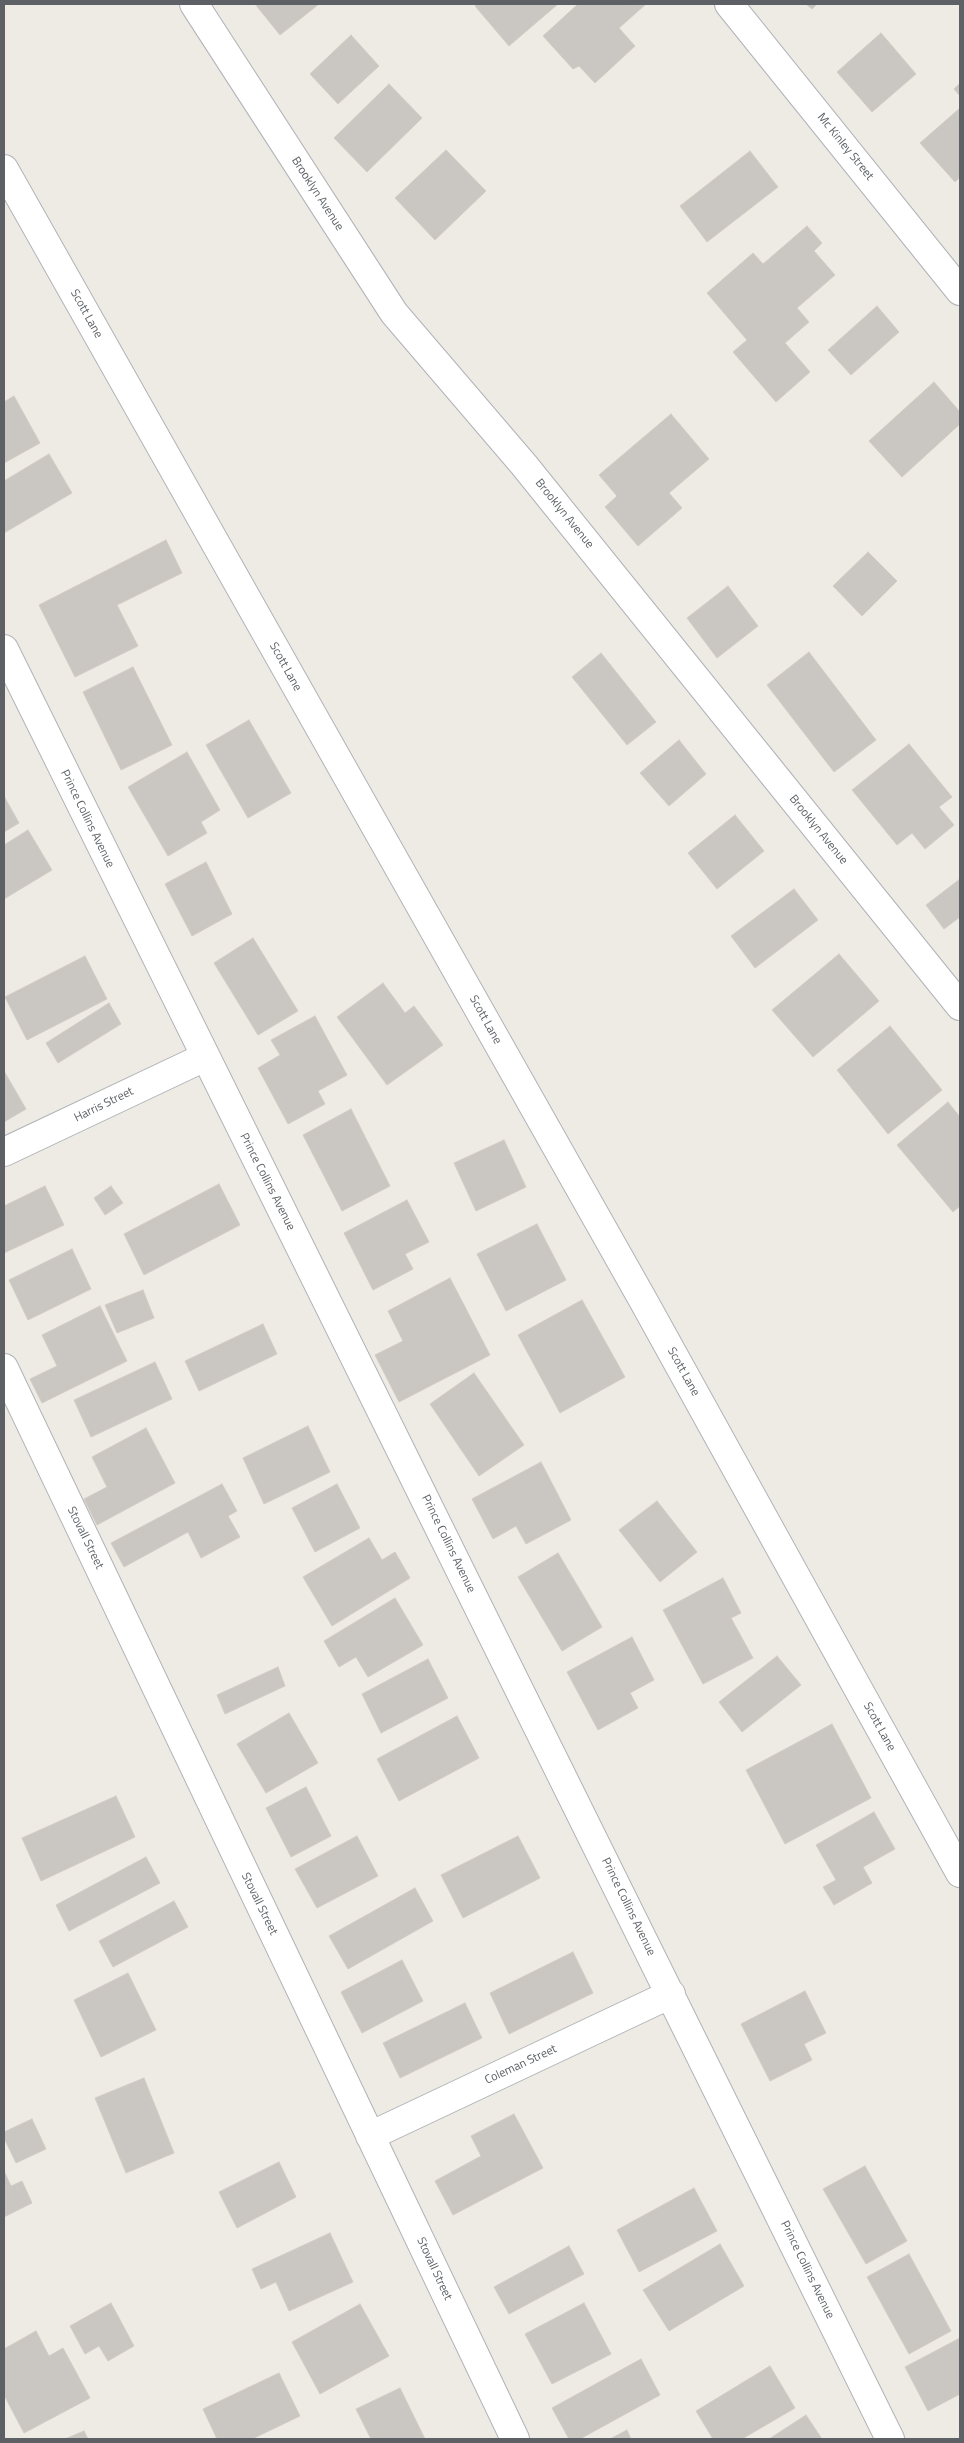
<!DOCTYPE html>
<style>
body{margin:0}
#map{position:relative;width:964px;height:2443px;overflow:hidden;background:#eeebe5;font-family:"Titillium Web",sans-serif}
canvas{display:block}
.frame{position:absolute;inset:0;border:5px solid #5d6165;pointer-events:none}
</style>
<div id="map">
<canvas width="964" height="2443"></canvas>
<div class="frame"></div>
</div>
<script>
const ctx = document.querySelector('canvas').getContext('2d');
ctx.lineJoin = 'round';
function fillPath(path, color) { ctx.fillStyle = color; ctx.fill(path, 'evenodd'); }
const shape = rows => new Path2D(rows.map(r => 'M' + r).join(''));
function trace(path, color, width, dash) { ctx.strokeStyle = color; ctx.lineWidth = width; ctx.lineCap = dash ? 'butt' : 'round'; ctx.setLineDash(dash || []); ctx.stroke(path); }
function label(font, color, halo, rows, align = 'center') {
  ctx.font = font + ' "Titillium Web",sans-serif'; ctx.lineWidth = 4.5; ctx.setLineDash([]); ctx.textBaseline = 'middle'; ctx.strokeStyle = halo; ctx.fillStyle = color; for (const [text, x, y, turn = 0] of rows) {
    ctx.save(); ctx.translate(x, y); ctx.rotate((+turn || 0) * Math.PI / 180); ctx.textAlign = isNaN(turn) ? turn : align; if (halo) ctx.strokeText(text, 0, 0); ctx.fillText(text, 0, 0); ctx.restore();
  }
}
const building = shape([
 [255,4,319,4,280,35,255,4],
 [477,4,558,4,509,46,475,6,477,4],
 [578,4,645,5,619,28,635,46,595,83,579,66,573,69,543,36,578,4],
 [806,4,817,4,812,9,806,4],
 [881,33,916,74,872,112,837,72,881,33],
 [351,35,379,66,338,104,310,74,351,35],
 [960,83,960,96,954,89,960,83],
 [389,84,422,118,367,172,334,138,389,84],
 [960,108,960,177,955,182,920,143,960,108],
 [446,150,486,191,435,240,395,198,446,150],
 [750,151,778,187,707,242,680,206,750,151],
 [807,226,822,243,814,251,835,275,797,308,809,322,785,343,810,372,776,402,733,352,747,340,707,293,753,253,763,264,807,226],
 [877,306,899,332,851,375,828,350,877,306],
 [934,382,960,412,960,424,902,477,869,441,934,382],
 [14,396,40,443,4,463,4,402,14,396],
 [671,414,709,459,669,493,682,508,638,546,605,507,617,496,599,475,671,414],
 [49,454,72,493,4,533,4,481,49,454],
 [166,540,182,573,117,605,138,646,75,677,39,605,166,540],
 [868,552,897,581,862,616,833,586,868,552],
 [728,586,758,626,717,658,687,618,728,586],
 [809,652,876,740,834,772,767,685,809,652],
 [601,653,656,722,627,745,572,677,601,653],
 [133,667,172,745,121,770,83,692,133,667],
 [249,720,291,793,248,818,206,745,249,720],
 [679,740,706,774,669,806,640,773,679,740],
 [909,744,952,797,939,807,954,825,925,849,912,833,897,845,852,790,909,744],
 [187,752,220,810,201,822,207,833,168,856,128,787,187,752],
 [4,796,19,823,4,832,4,796],
 [735,815,764,851,717,889,688,853,735,815],
 [28,830,52,870,4,899,4,845,28,830],
 [206,862,232,914,192,936,165,884,206,862],
 [960,879,960,917,944,929,926,905,960,879],
 [794,889,818,920,755,968,731,936,794,889],
 [253,938,298,1011,258,1035,214,963,253,938],
 [839,954,879,1001,813,1057,772,1010,839,954],
 [85,956,107,999,27,1040,5,997,85,956],
 [383,983,405,1013,414,1006,443,1045,387,1085,337,1017,383,983],
 [109,1003,121,1024,58,1063,46,1043,109,1003],
 [315,1016,347,1075,318,1091,325,1104,288,1124,258,1068,280,1055,271,1040,315,1016],
 [890,1026,942,1090,888,1134,837,1070,890,1026],
 [4,1071,26,1109,4,1122,4,1071],
 [948,1102,960,1117,960,1206,953,1212,897,1145,948,1102],
 [351,1109,390,1186,342,1211,303,1135,351,1109],
 [504,1140,526,1187,476,1211,454,1163,504,1140],
 [219,1184,240,1225,144,1275,124,1234,219,1184],
 [45,1186,64,1225,4,1253,4,1206,45,1186],
 [111,1186,123,1203,105,1215,94,1198,111,1186],
 [407,1200,429,1242,405,1254,413,1269,373,1290,344,1233,407,1200],
 [537,1224,566,1280,506,1311,477,1254,537,1224],
 [72,1249,91,1289,28,1320,9,1280,72,1249],
 [450,1278,490,1355,399,1402,375,1355,403,1341,388,1311,450,1278],
 [143,1290,154,1318,117,1333,105,1305,143,1290],
 [582,1300,625,1377,560,1413,518,1335,582,1300],
 [100,1306,127,1361,42,1403,30,1379,57,1366,42,1335,100,1306],
 [263,1324,277,1354,199,1391,185,1361,263,1324],
 [155,1362,172,1399,91,1437,74,1400,155,1362],
 [474,1373,524,1445,479,1476,430,1404,474,1373],
 [308,1426,330,1472,264,1504,243,1458,308,1426],
 [146,1428,175,1483,97,1525,84,1499,107,1487,92,1457,146,1428],
 [541,1462,571,1520,526,1544,516,1526,493,1539,472,1499,541,1462],
 [222,1484,237,1511,228,1516,240,1537,201,1558,188,1532,124,1567,111,1543,222,1484],
 [337,1484,360,1528,315,1552,292,1508,337,1484],
 [657,1501,697,1552,660,1582,619,1530,657,1501],
 [369,1538,382,1560,395,1552,410,1578,332,1626,303,1577,369,1538],
 [558,1553,602,1627,562,1651,518,1577,558,1553],
 [723,1578,741,1613,731,1618,753,1658,703,1684,663,1610,723,1578],
 [395,1598,423,1645,368,1677,356,1657,339,1667,324,1641,395,1598],
 [632,1637,654,1680,630,1693,638,1708,598,1730,567,1672,632,1637],
 [777,1656,801,1685,742,1732,719,1702,777,1656],
 [428,1659,448,1698,381,1733,362,1694,428,1659],
 [278,1667,285,1686,225,1714,217,1695,278,1667],
 [289,1713,318,1763,266,1793,237,1744,289,1713],
 [457,1716,479,1758,399,1801,377,1759,457,1716],
 [832,1724,871,1798,785,1844,746,1770,832,1724],
 [306,1787,331,1836,291,1857,266,1808,306,1787],
 [116,1796,135,1837,41,1881,22,1838,116,1796],
 [874,1812,895,1849,863,1867,872,1883,834,1905,823,1887,836,1880,816,1845,874,1812],
 [357,1836,378,1876,317,1908,295,1869,357,1836],
 [518,1836,540,1878,463,1918,441,1875,518,1836],
 [146,1857,160,1883,69,1931,56,1905,146,1857],
 [415,1888,433,1921,348,1969,329,1936,415,1888],
 [174,1901,188,1927,113,1967,99,1941,174,1901],
 [573,1952,593,1993,509,2034,490,1993,573,1952],
 [402,1960,423,2001,362,2033,341,1992,402,1960],
 [128,1973,156,2030,101,2057,74,2000,128,1973],
 [805,1991,826,2033,804,2044,812,2060,770,2081,741,2024,805,1991],
 [465,2003,482,2038,400,2078,383,2043,465,2003],
 [144,2078,174,2153,126,2173,95,2098,144,2078],
 [514,2114,543,2168,453,2215,435,2181,481,2156,471,2136,514,2114],
 [32,2119,46,2149,16,2163,4,2138,4,2132,32,2119],
 [279,2162,296,2197,237,2228,219,2192,279,2162],
 [865,2166,907,2241,866,2264,823,2189,865,2166],
 [4,2171,11,2186,22,2181,32,2203,4,2217,4,2171],
 [694,2188,717,2231,639,2272,617,2230,694,2188],
 [330,2233,353,2282,289,2311,276,2282,261,2289,252,2269,330,2233],
 [720,2244,744,2286,669,2331,643,2290,720,2244],
 [569,2246,584,2274,509,2314,494,2287,569,2246],
 [909,2254,951,2331,909,2354,867,2277,909,2254],
 [111,2303,134,2346,108,2361,99,2346,85,2354,70,2326,111,2303],
 [584,2303,611,2354,552,2384,525,2334,584,2303],
 [360,2304,389,2356,320,2394,292,2342,360,2304],
 [36,2331,49,2356,63,2348,90,2398,24,2433,4,2395,4,2349,36,2331],
 [960,2338,960,2394,928,2411,905,2367,960,2338],
 [641,2359,660,2395,580,2439,569,2439,552,2408,641,2359],
 [770,2366,795,2408,742,2439,713,2439,696,2411,770,2366],
 [279,2373,300,2416,252,2439,217,2439,203,2409,279,2373],
 [400,2388,425,2439,371,2439,356,2409,400,2388],
 [806,2415,822,2439,769,2439,806,2415],
 [627,2430,631,2439,610,2439,627,2430],
 [84,2431,88,2439,65,2439,84,2431]
]);
const minor = shape([
 [194,4,394,313,524,465,960,1006],
 [729,4,960,291],
 [4,169,643,1300,960,1873],
 [4,649,890,2439],
 [4,1152,205,1057],
 [4,1368,515,2439],
 [370,2136,671,1994]
]);
const streetNames = [
 ["Mc Kinley Street",845,147,51],
 ["Brooklyn Avenue",317,194,57],
 ["Scott Lane",86,314,61],
 ["Brooklyn Avenue",564,514,51],
 ["Scott Lane",285,667,61],
 ["Prince Collins Avenue",87,819,64],
 ["Brooklyn Avenue",818,830,51],
 ["Scott Lane",485,1020,61],
 ["Harris Street",104,1105,-26],
 ["Prince Collins Avenue",267,1182,63],
 ["Scott Lane",683,1372,61],
 ["Stovall Street",85,1538,64],
 ["Prince Collins Avenue",448,1544,64],
 ["Scott Lane",879,1727,61],
 ["Stovall Street",259,1904,64],
 ["Prince Collins Avenue",628,1907,64],
 ["Coleman Street",521,2065,-25],
 ["Stovall Street",434,2269,65],
 ["Prince Collins Avenue",807,2270,64]
];
fillPath(building, '#cac6c1');
trace(building, '#d3ccc4', 1);
trace(minor, '#b0b3b7', 30);
trace(minor, '#fff', 28);
label('12px', '#5d6165', '#fff', streetNames);
</script>
